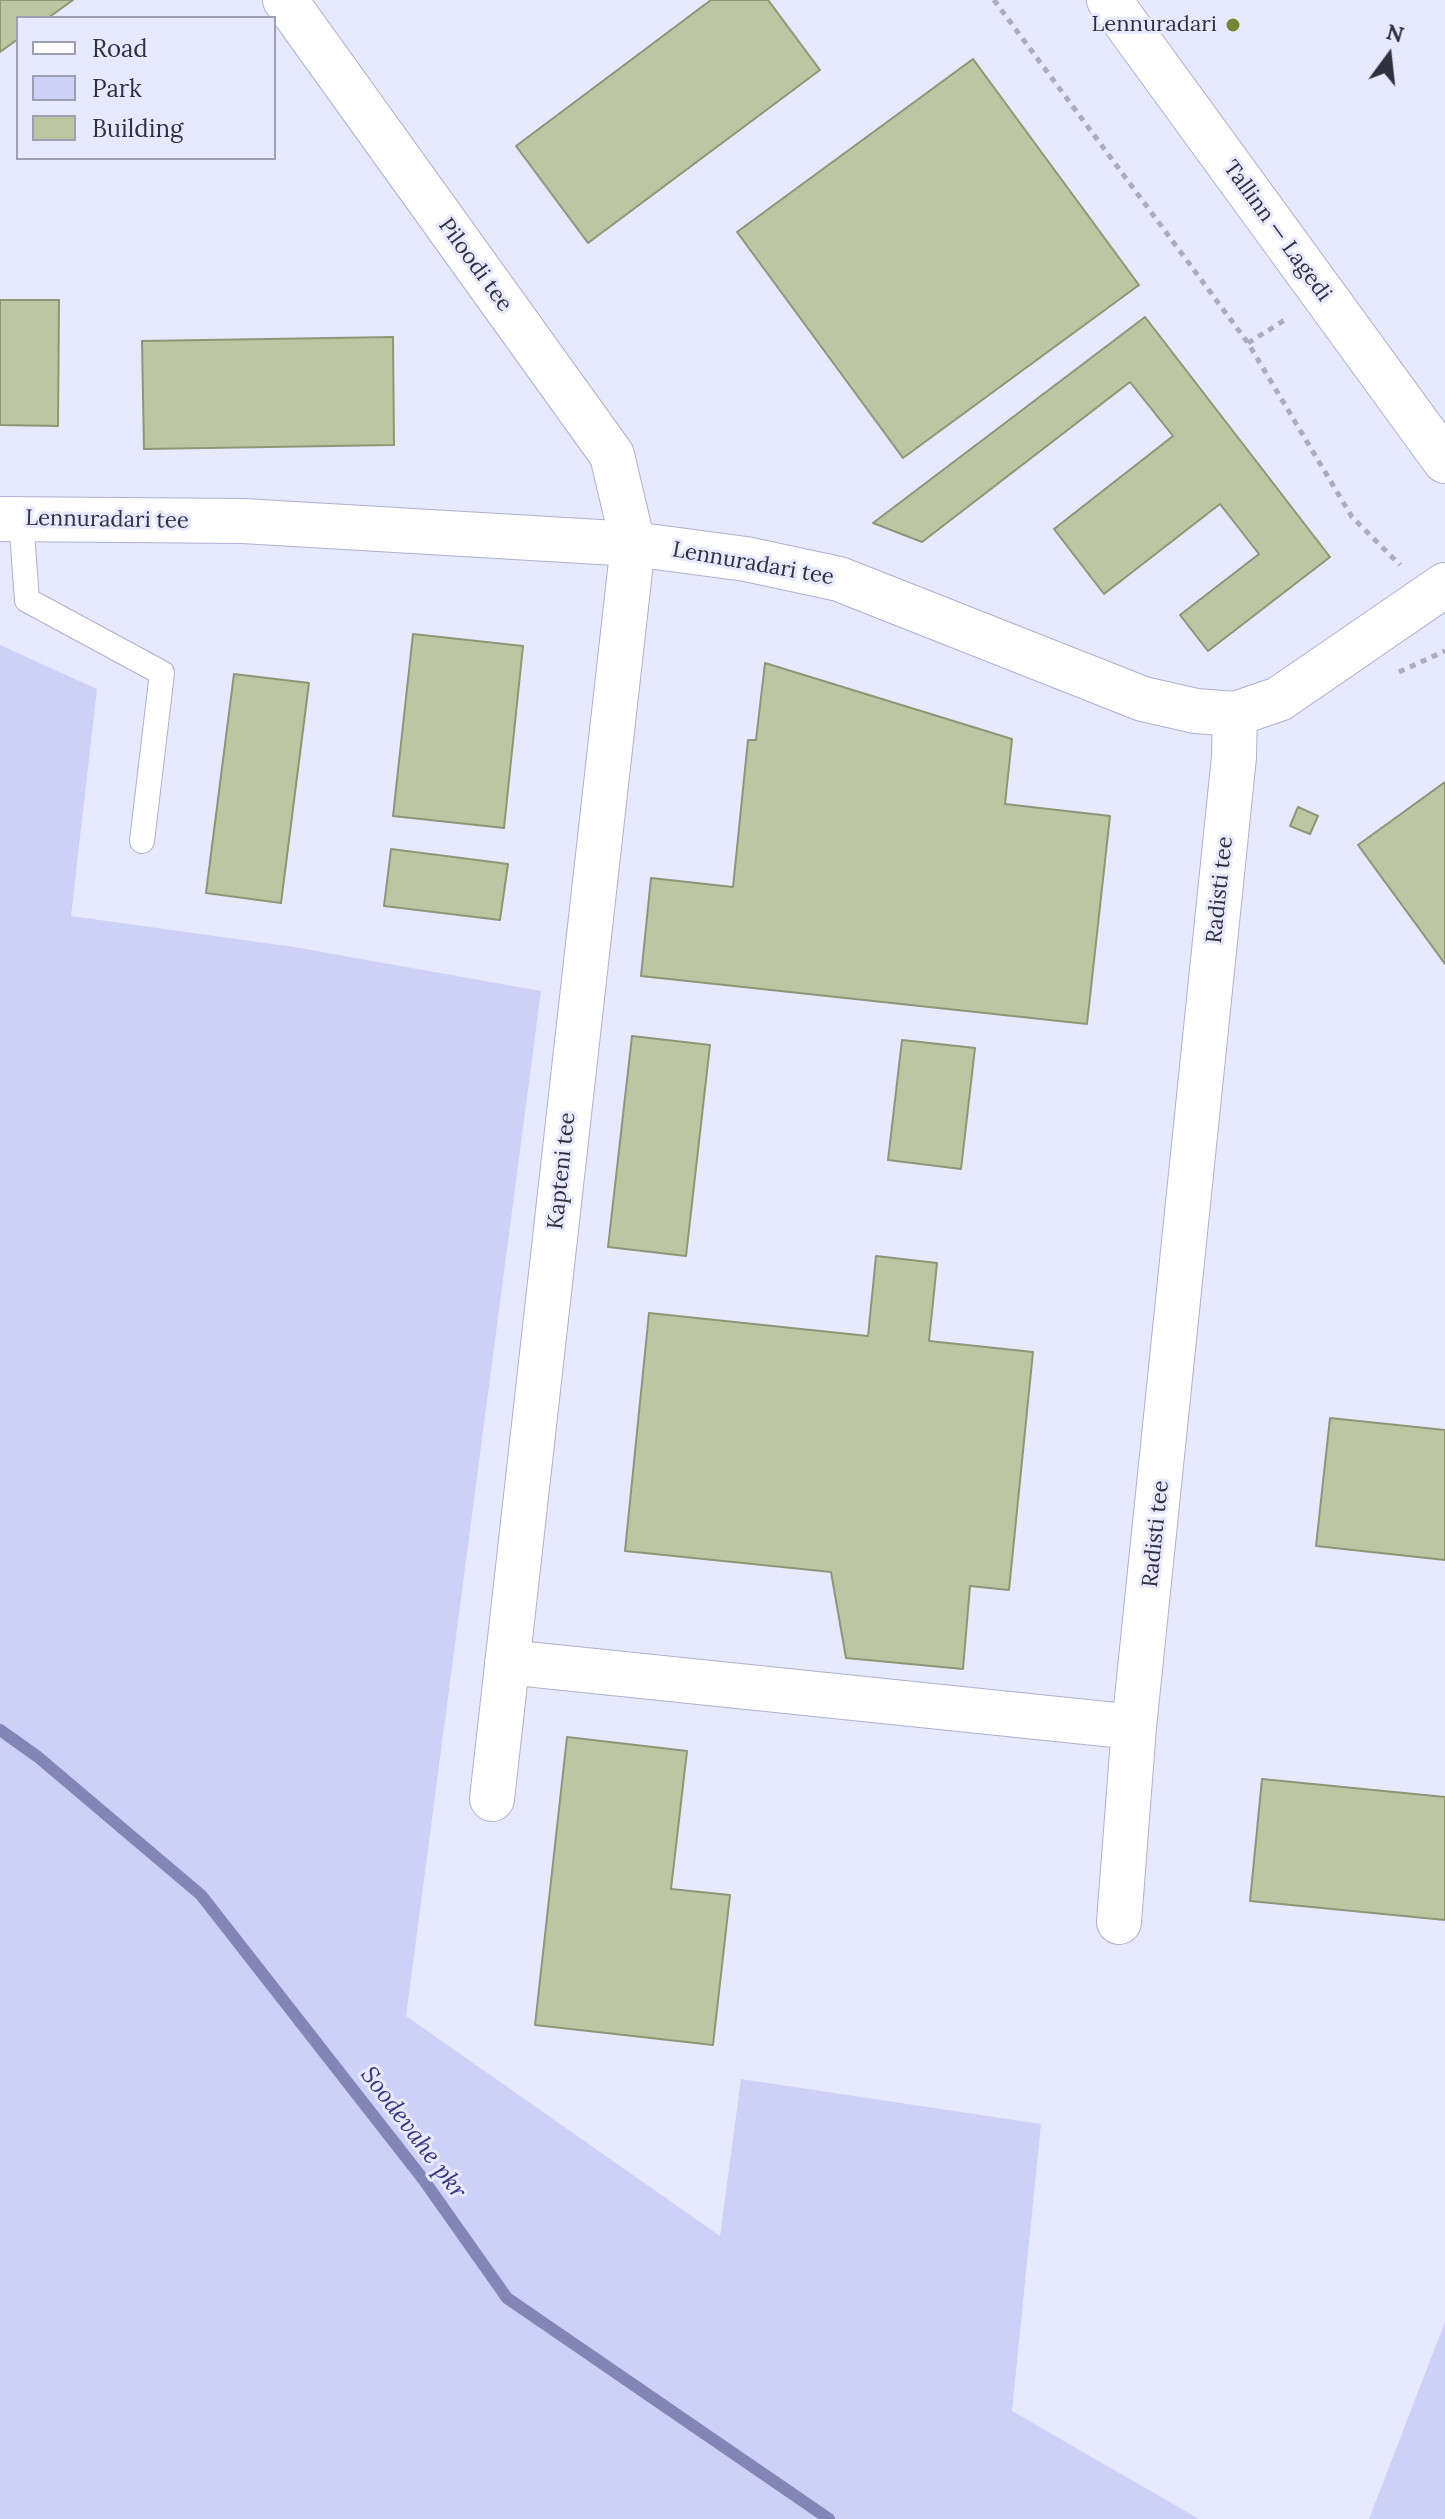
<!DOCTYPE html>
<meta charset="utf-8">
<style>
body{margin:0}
#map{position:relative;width:1445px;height:2519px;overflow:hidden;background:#e7e9ff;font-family:Lora,serif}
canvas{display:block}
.legend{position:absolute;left:16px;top:16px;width:260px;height:144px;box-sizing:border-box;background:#e7e9ff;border:2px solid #9e9fb2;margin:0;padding:10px 14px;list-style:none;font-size:24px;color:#30313e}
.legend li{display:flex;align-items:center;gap:16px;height:40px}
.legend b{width:40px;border:2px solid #9e9fb2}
.north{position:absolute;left:1349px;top:16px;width:80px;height:80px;-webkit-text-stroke:6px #e7e9ff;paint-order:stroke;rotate:15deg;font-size:22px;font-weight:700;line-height:32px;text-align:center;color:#30313e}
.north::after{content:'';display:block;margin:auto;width:28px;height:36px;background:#30313e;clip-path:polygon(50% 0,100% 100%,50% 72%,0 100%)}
</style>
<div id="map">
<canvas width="1445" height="2519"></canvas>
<ul class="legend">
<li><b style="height:10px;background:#fff"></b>Road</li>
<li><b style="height:22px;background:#cdd1f7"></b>Park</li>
<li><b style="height:22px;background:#bdc6a3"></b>Building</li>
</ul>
<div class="north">N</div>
</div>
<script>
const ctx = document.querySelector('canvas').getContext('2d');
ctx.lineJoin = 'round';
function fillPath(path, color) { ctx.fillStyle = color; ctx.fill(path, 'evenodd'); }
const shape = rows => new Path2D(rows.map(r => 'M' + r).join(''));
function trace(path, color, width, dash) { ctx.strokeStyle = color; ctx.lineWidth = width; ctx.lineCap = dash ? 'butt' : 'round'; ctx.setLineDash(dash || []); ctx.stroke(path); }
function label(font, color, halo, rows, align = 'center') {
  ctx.font = font + ' Lora,serif'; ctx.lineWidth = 6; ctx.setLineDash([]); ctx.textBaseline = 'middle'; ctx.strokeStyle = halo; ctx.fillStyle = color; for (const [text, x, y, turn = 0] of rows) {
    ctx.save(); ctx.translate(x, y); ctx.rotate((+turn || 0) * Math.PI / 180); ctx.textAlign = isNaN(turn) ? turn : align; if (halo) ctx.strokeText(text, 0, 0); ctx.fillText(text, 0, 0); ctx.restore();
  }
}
const green = shape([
 [0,645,97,689,71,916,294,947,541,991,406,2016,720,2236,741,2079,1041,2124,1012,2411,1199,2519,0,2519],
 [1445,2322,1445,2519,1369,2519]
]);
const stream = shape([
 [0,1730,38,1757,201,1895,423,2179,507,2298,829,2519]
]);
const building = shape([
 [0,0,73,0,48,18,18,18,18,39,0,52,0,0],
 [711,0,768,0,820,70,588,243,516,146,711,0],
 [973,59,1139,285,903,458,737,232,973,59],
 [0,300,59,300,58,426,0,425,0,300],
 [1145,317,1330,557,1208,651,1180,615,1259,554,1220,504,1104,594,1054,529,1173,436,1130,382,922,542,873,523,1145,317],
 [393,337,394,445,144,449,142,341,393,337],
 [413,634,523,646,504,828,393,816,413,634],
 [765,663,1012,739,1005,804,1110,816,1087,1024,641,976,651,878,733,887,748,740,756,740,765,663],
 [234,674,309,683,281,903,206,893,234,674],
 [1445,782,1445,964,1358,845,1445,782],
 [1298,807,1318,816,1310,834,1290,826,1298,807],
 [391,849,508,864,500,920,384,906,391,849],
 [632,1036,710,1045,686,1256,608,1247,632,1036],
 [902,1040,975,1048,961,1169,888,1160,902,1040],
 [876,1256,937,1263,929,1341,1033,1352,1009,1590,970,1586,963,1669,846,1658,831,1572,625,1551,649,1313,868,1336,876,1256],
 [1330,1418,1445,1430,1445,1560,1316,1546,1330,1418],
 [567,1737,687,1751,671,1889,730,1895,713,2045,535,2025,567,1737],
 [1262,1779,1445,1797,1445,1920,1250,1901,1262,1779]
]);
const path = shape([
 [994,0,1248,343,1352,517,1400,565],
 [1248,343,1288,318],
 [1399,672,1445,651]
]);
const service = shape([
 [21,519,27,600,162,673,142,841]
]);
const minor = shape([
 [285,0,612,455,633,544,492,1799],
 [0,519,243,521,633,544,746,559,839,579,1143,699,1196,711,1235,714,1279,699,1445,585],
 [507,1662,1134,1727,1234,757,1235,714],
 [1119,1922,1134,1727]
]);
const tertiary = shape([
 [1109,0,1445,461]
]);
const markers = [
 [1233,25,8,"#758533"]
];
const poiNames = [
 ["Lennuradari",1217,25]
];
const streetNames = [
 ["Tallinn — Lagedi",1277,231,54],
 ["Piloodi tee",475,265,54],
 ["Lennuradari tee",107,520,1],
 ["Lennuradari tee",753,564,10],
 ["Radisti tee",1220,890,-84],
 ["Kapteni tee",562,1171,-84],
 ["Radisti tee",1156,1534,-84]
];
const waterNames = [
 ["Soodevahe pkr",413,2133,53]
];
fillPath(green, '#cdd1f7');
trace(stream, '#8286b7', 12);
fillPath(building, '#bdc6a3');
trace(building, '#8e9675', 2);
trace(service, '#adb0d1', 26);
trace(minor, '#adb0d1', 46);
trace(tertiary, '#adb0d1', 46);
trace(path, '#aaacbf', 5, [6, 6]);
trace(service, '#fff', 24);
trace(minor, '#fff', 44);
trace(tertiary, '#fff', 44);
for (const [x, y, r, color] of markers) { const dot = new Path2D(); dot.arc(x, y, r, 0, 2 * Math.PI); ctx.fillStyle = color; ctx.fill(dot); trace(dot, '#e7e9ff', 3); }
label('22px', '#30313e', '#e7e9ff', poiNames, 'right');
label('22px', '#30313e', '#e7e9ff', streetNames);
label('italic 24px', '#383480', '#e7e9ff', waterNames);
</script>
